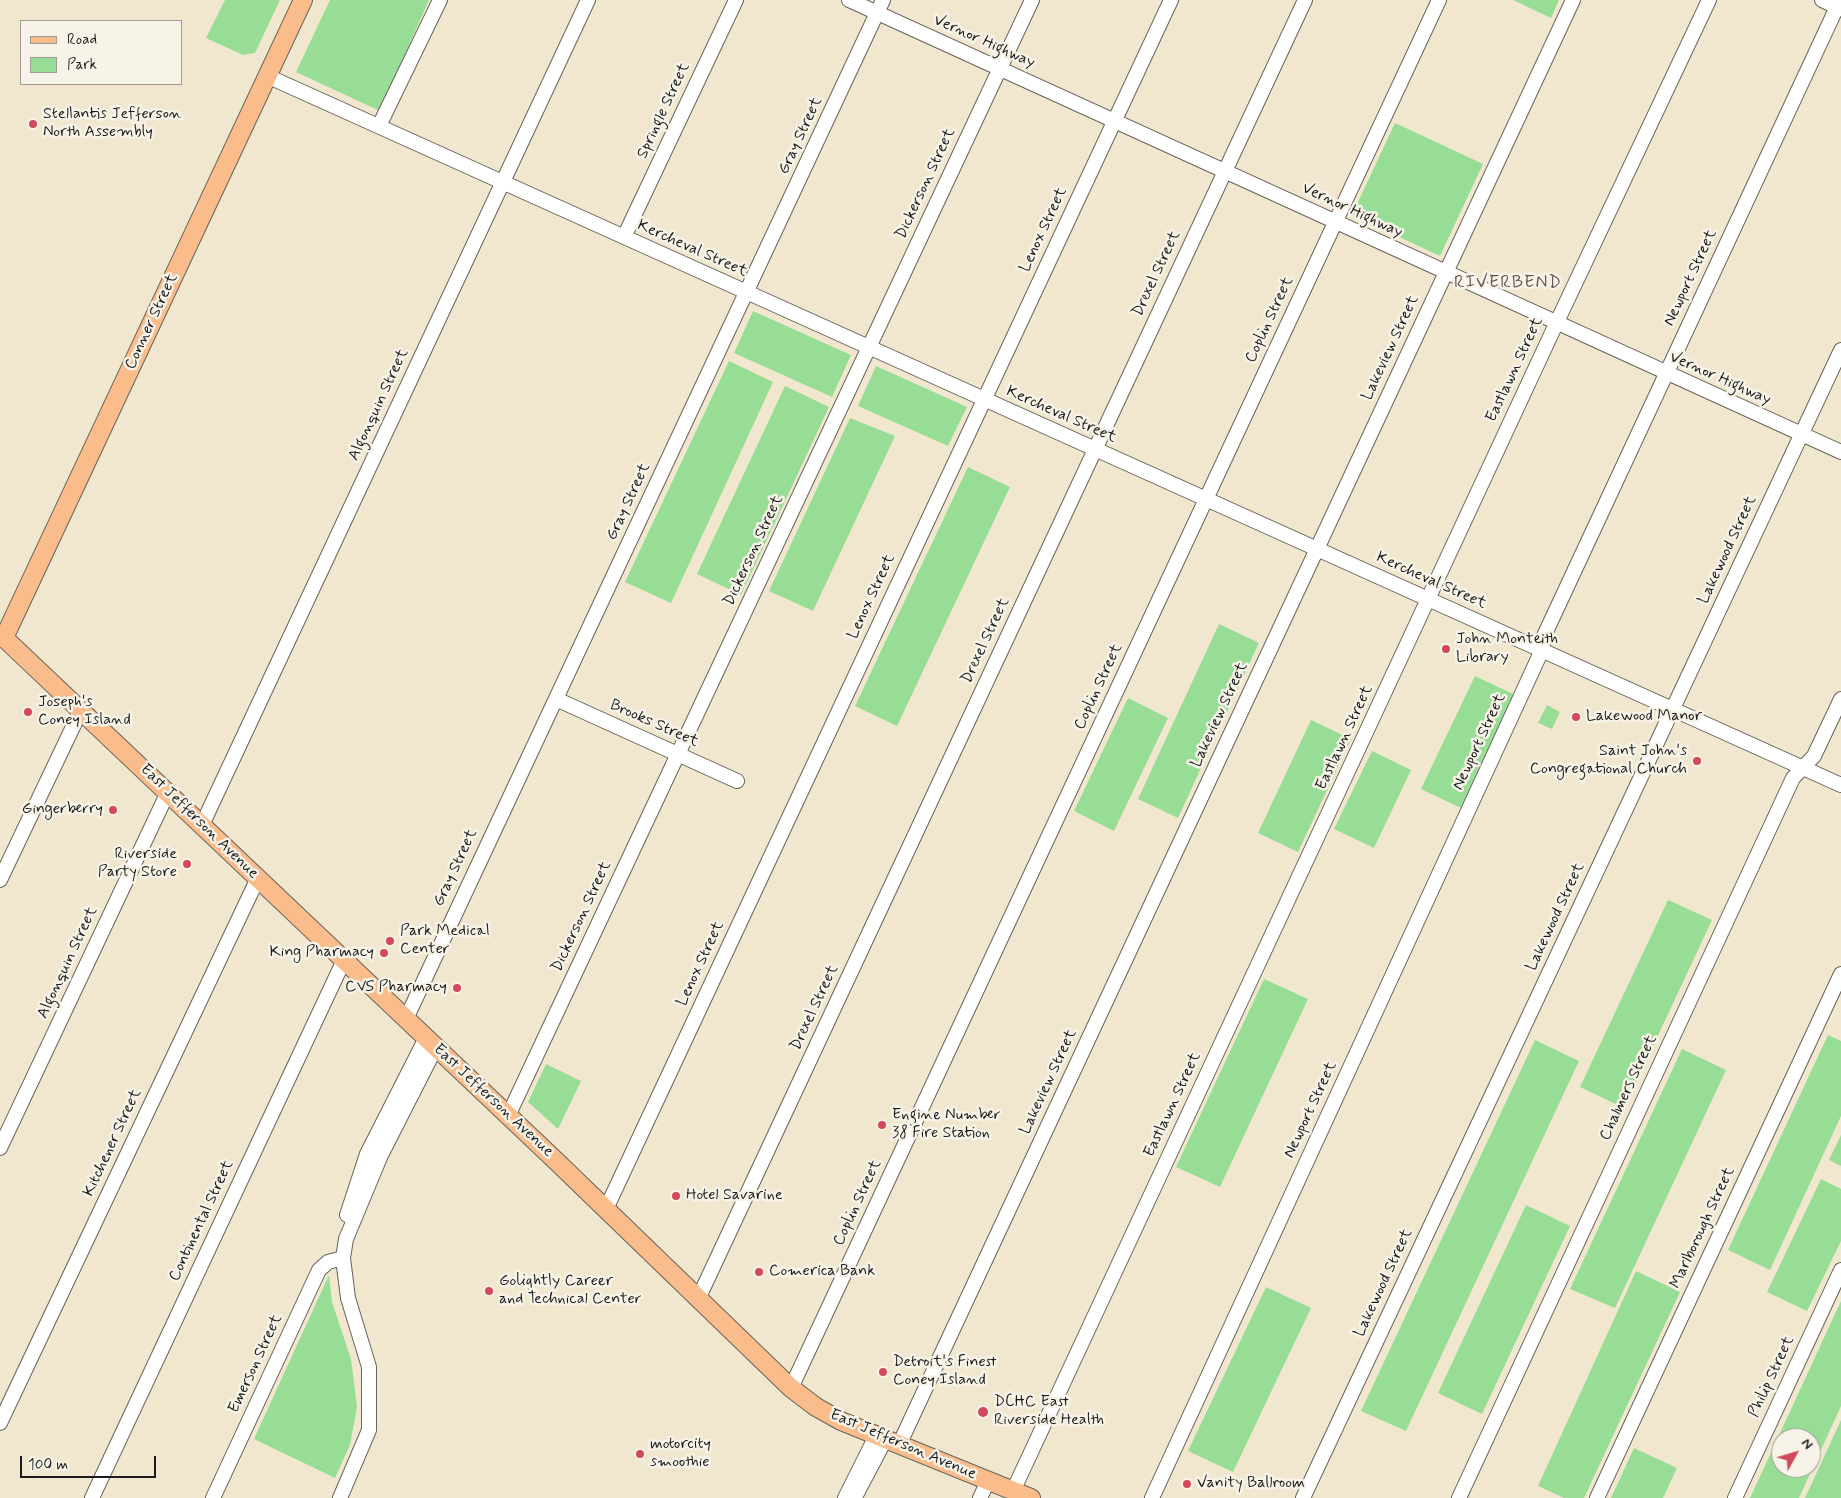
<!DOCTYPE html>
<style>
body{margin:0}
#map{position:relative;width:1841px;height:1498px;overflow:hidden;background:#f1e7ce;font-family:Mynerve,sans-serif}
canvas{display:block}
.legend{position:absolute;left:20px;top:20px;width:162px;height:65px;box-sizing:border-box;background:#f7f3e8;border:1px solid #9f9d96;margin:0;padding:6px 9px;list-style:none;font-size:15px;color:#1c1c1c}
.legend li{display:flex;align-items:center;gap:10px;height:25px}
.legend b{width:25px;border:1px solid #9f9d96}
.north{position:absolute;left:1771px;top:1428px;width:50px;height:50px;box-sizing:border-box;background:#f7f3e8;border:1px solid #9f9d96;border-radius:50%;rotate:51deg;font-size:14px;font-weight:700;line-height:20px;text-align:center;color:#1c1c1c}
.north::after{content:'';display:block;margin:auto;width:18px;height:22px;background:#d1495b;clip-path:polygon(50% 0,100% 100%,50% 72%,0 100%)}
.scale{position:absolute;left:20px;top:1456px;width:136px;height:22px;box-sizing:border-box;border:2px solid #1c1c1c;border-top:0;padding-left:6px;font-size:15px;line-height:18px;white-space:nowrap;color:#1c1c1c;-webkit-text-stroke:4px #f7f3e8;paint-order:stroke}
</style>
<div id="map">
<canvas width="1841" height="1498"></canvas>
<ul class="legend">
<li><b style="height:6px;background:#fabc8b"></b>Road</li>
<li><b style="height:14px;background:#98dd96"></b>Park</li>
</ul>
<div class="north">N</div>
<div class="scale">100 m</div>
</div>
<script>
const ctx = document.querySelector('canvas').getContext('2d');
ctx.lineJoin = 'round';
function fillPath(path, color) { ctx.fillStyle = color; ctx.fill(path, 'evenodd'); }
const shape = rows => new Path2D(rows.map(r => 'M' + r).join(''));
function trace(path, color, width, dash) { ctx.strokeStyle = color; ctx.lineWidth = width; ctx.lineCap = dash ? 'butt' : 'round'; ctx.setLineDash(dash || []); ctx.stroke(path); }
function label(font, color, halo, rows, align = 'center') {
  ctx.font = font + ' Mynerve,sans-serif'; ctx.lineWidth = 5; ctx.setLineDash([]); ctx.textBaseline = 'middle'; ctx.strokeStyle = halo; ctx.fillStyle = color; for (const [text, x, y, turn = 0] of rows) {
    ctx.save(); ctx.translate(x, y); ctx.rotate((+turn || 0) * Math.PI / 180); ctx.textAlign = isNaN(turn) ? turn : align; if (halo) ctx.strokeText(text, 0, 0); ctx.fillText(text, 0, 0); ctx.restore();
  }
}
const green = shape([
 [225,0,280,0,255,53,243,55,206,38],
 [330,0,429,0,380,111,296,72],
 [1513,0,1559,0,1551,18],
 [1395,123,1483,164,1440,256,1352,215],
 [753,311,851,355,832,397,734,353],
 [729,361,773,382,671,603,625,582],
 [876,366,967,407,948,446,858,406],
 [785,386,829,407,741,595,697,574],
 [850,418,895,436,813,611,769,591],
 [968,467,1010,487,897,726,855,706],
 [1219,624,1259,643,1178,818,1138,799],
 [1475,676,1515,695,1461,808,1421,789],
 [1128,698,1168,718,1114,831,1074,811],
 [1547,705,1560,712,1552,729,1538,723],
 [1311,720,1351,739,1298,852,1258,833],
 [1372,751,1411,770,1374,848,1334,829],
 [1668,900,1712,920,1624,1108,1580,1087],
 [1264,979,1308,999,1220,1187,1176,1167],
 [1828,1035,1841,1041,1841,1116,1770,1270,1728,1250],
 [1535,1040,1579,1061,1406,1431,1361,1411],
 [1682,1049,1726,1070,1615,1308,1570,1289],
 [546,1064,581,1081,558,1129,528,1102],
 [1841,1135,1841,1166,1829,1160],
 [1821,1179,1841,1189,1841,1241,1807,1311,1767,1292],
 [1526,1205,1570,1226,1482,1414,1438,1393],
 [1636,1271,1680,1292,1584,1498,1564,1498,1538,1486],
 [329,1275,332,1302,351,1359,357,1407,350,1445,335,1478,254,1439],
 [1266,1287,1311,1308,1233,1472,1188,1451],
 [1841,1301,1841,1406,1799,1498,1750,1498],
 [1781,1438,1811,1438,1811,1468,1781,1468],
 [1841,1420,1841,1498,1805,1498],
 [1634,1448,1677,1468,1663,1498,1611,1498]
]);
const minor = shape([
 [849,0,1841,452],
 [1822,0,1841,9],
 [267,76,1841,785],
 [379,126,440,0],
 [624,237,736,0],
 [556,699,737,781],
 [202,825,588,0],
 [0,880,81,710],
 [406,1019,883,0],
 [508,1116,1032,0],
 [0,1148,168,792],
 [606,1209,1171,0],
 [347,1215,367,1154,426,1038],
 [699,1297,1305,0],
 [791,1388,1439,0],
 [0,1423,258,878],
 [899,1445,1573,0],
 [1013,1491,1556,324,1709,0],
 [855,1497,885,1440],
 [92,1498,344,960],
 [213,1498,319,1270,328,1262,343,1258],
 [340,1498,369,1430,369,1367,348,1298,343,1258,346,1239,381,1155,436,1047],
 [845,1498,876,1436],
 [980,1498,988,1481],
 [1152,1498,1542,650,1544,636,1837,7,1841,2],
 [1303,1498,1841,350],
 [1459,1498,1793,778,1814,756,1841,699],
 [1597,1498,1841,974],
 [1735,1498,1841,1270]
]);
const major = shape([
 [0,634,554,1159,791,1388,816,1407,841,1421,1031,1498],
 [4,638,303,0]
]);
const markers = [
 [33,124,5,"#d1495b"],
 [1446,649,5,"#d1495b"],
 [28,712,5,"#d1495b"],
 [1576,717,5,"#d1495b"],
 [1697,761,5,"#d1495b"],
 [113,810,5,"#d1495b"],
 [187,864,5,"#d1495b"],
 [390,941,5,"#d1495b"],
 [384,953,5,"#d1495b"],
 [457,988,5,"#d1495b"],
 [882,1125,5,"#d1495b"],
 [676,1196,5,"#d1495b"],
 [759,1272,5,"#d1495b"],
 [489,1291,5,"#d1495b"],
 [883,1372,5,"#d1495b"],
 [983,1412,6,"#d1495b"],
 [640,1454,5,"#d1495b"],
 [1187,1484,5,"#d1495b"]
];
const streetNames = [
 ["Vernor Highway",984,42,24],
 ["Springle Street",664,111,-65],
 ["Gray Street",801,136,-65],
 ["Dickerson Street",926,184,-65],
 ["Vernor Highway",1352,211,25],
 ["Lenox Street",1044,230,-65],
 ["Kercheval Street",692,249,24],
 ["Drexel Street",1157,274,-65],
 ["Newport Street",1691,278,-65],
 ["Coplin Street",1270,320,-65],
 ["Conner Street",152,322,-65],
 ["Lakeview Street",1391,348,-65],
 ["Eastlawn Street",1515,370,-65],
 ["Vernor Highway",1720,379,24],
 ["Algonquin Street",379,405,-65],
 ["Kercheval Street",1061,415,24],
 ["Gray Street",629,502,-65],
 ["Lakewood Street",1728,550,-65],
 ["Dickerson Street",754,551,-65],
 ["Kercheval Street",1431,581,24],
 ["Lenox Street",872,597,-65],
 ["Drexel Street",986,641,-65],
 ["Coplin Street",1099,687,-65],
 ["Lakeview Street",1220,715,-65],
 ["Brooks Street",654,724,24],
 ["Eastlawn Street",1345,738,-65],
 ["Newport Street",1480,742,-65],
 ["East Jefferson Avenue",199,822,44],
 ["Gray Street",456,868,-65],
 ["Dickerson Street",582,917,-65],
 ["Lakewood Street",1556,917,-65],
 ["Algonquin Street",68,963,-65],
 ["Lenox Street",701,964,-65],
 ["Drexel Street",815,1008,-65],
 ["Lakeview Street",1049,1082,-65],
 ["Chalmers Street",1629,1088,-65],
 ["East Jefferson Avenue",493,1101,43],
 ["Eastlawn Street",1173,1105,-65],
 ["Newport Street",1311,1110,-65],
 ["Kitchener Street",113,1143,-65],
 ["Coplin Street",858,1203,-65],
 ["Continental Street",202,1221,-65],
 ["Marlborough Street",1703,1228,-65],
 ["Lakewood Street",1384,1283,-65],
 ["Emerson Street",256,1364,-65],
 ["Philip Street",1772,1377,-65],
 ["East Jefferson Avenue",903,1445,23]
];
const poiNames = [
 ["Stellantis Jefferson",43,115],
 ["North Assembly",43,133],
 ["John Monteith",1456,640],
 ["Library",1456,658],
 ["Joseph's",38,703],
 ["Coney Island",38,721],
 ["Lakewood Manor",1586,717],
 ["Saint John's",1687,752,"right"],
 ["Congregational Church",1687,770,"right"],
 ["Gingerberry",103,810,"right"],
 ["Riverside",177,855,"right"],
 ["Party Store",177,873,"right"],
 ["Park Medical",400,932],
 ["Center",400,950],
 ["King Pharmacy",374,953,"right"],
 ["CVS Pharmacy",447,988,"right"],
 ["Engine Number",892,1116],
 ["38 Fire Station",892,1134],
 ["Hotel Savarine",686,1196],
 ["Comerica Bank",769,1272],
 ["Golightly Career",499,1282],
 ["and Technical Center",499,1300],
 ["Detroit's Finest",893,1363],
 ["Coney Island",893,1381],
 ["DCHC East",994,1403],
 ["Riverside Health",994,1421],
 ["motorcity",650,1445],
 ["smoothie",650,1463],
 ["Vanity Ballroom",1197,1484]
];
const neighbourhoodNames = [
 ["RIVERBEND",1508,283]
];
fillPath(green, '#98dd96');
trace(minor, '#67635a', 16);
trace(major, '#67635a', 20);
trace(minor, '#fff', 14);
trace(major, '#fabc8b', 18);
for (const [x, y, r, color] of markers) { const dot = new Path2D(); dot.arc(x, y, r, 0, 2 * Math.PI); ctx.fillStyle = color; ctx.fill(dot); trace(dot, '#f7f3e8', 2); }
label('16px', '#1c1c1c', '#f7f3e8', streetNames);
label('16px', '#1c1c1c', '#f7f3e8', poiNames, 'left');
ctx.letterSpacing = '1px';
label('18px', '#655150', '#f7f3e8', neighbourhoodNames);
ctx.letterSpacing = '0px';
</script>
